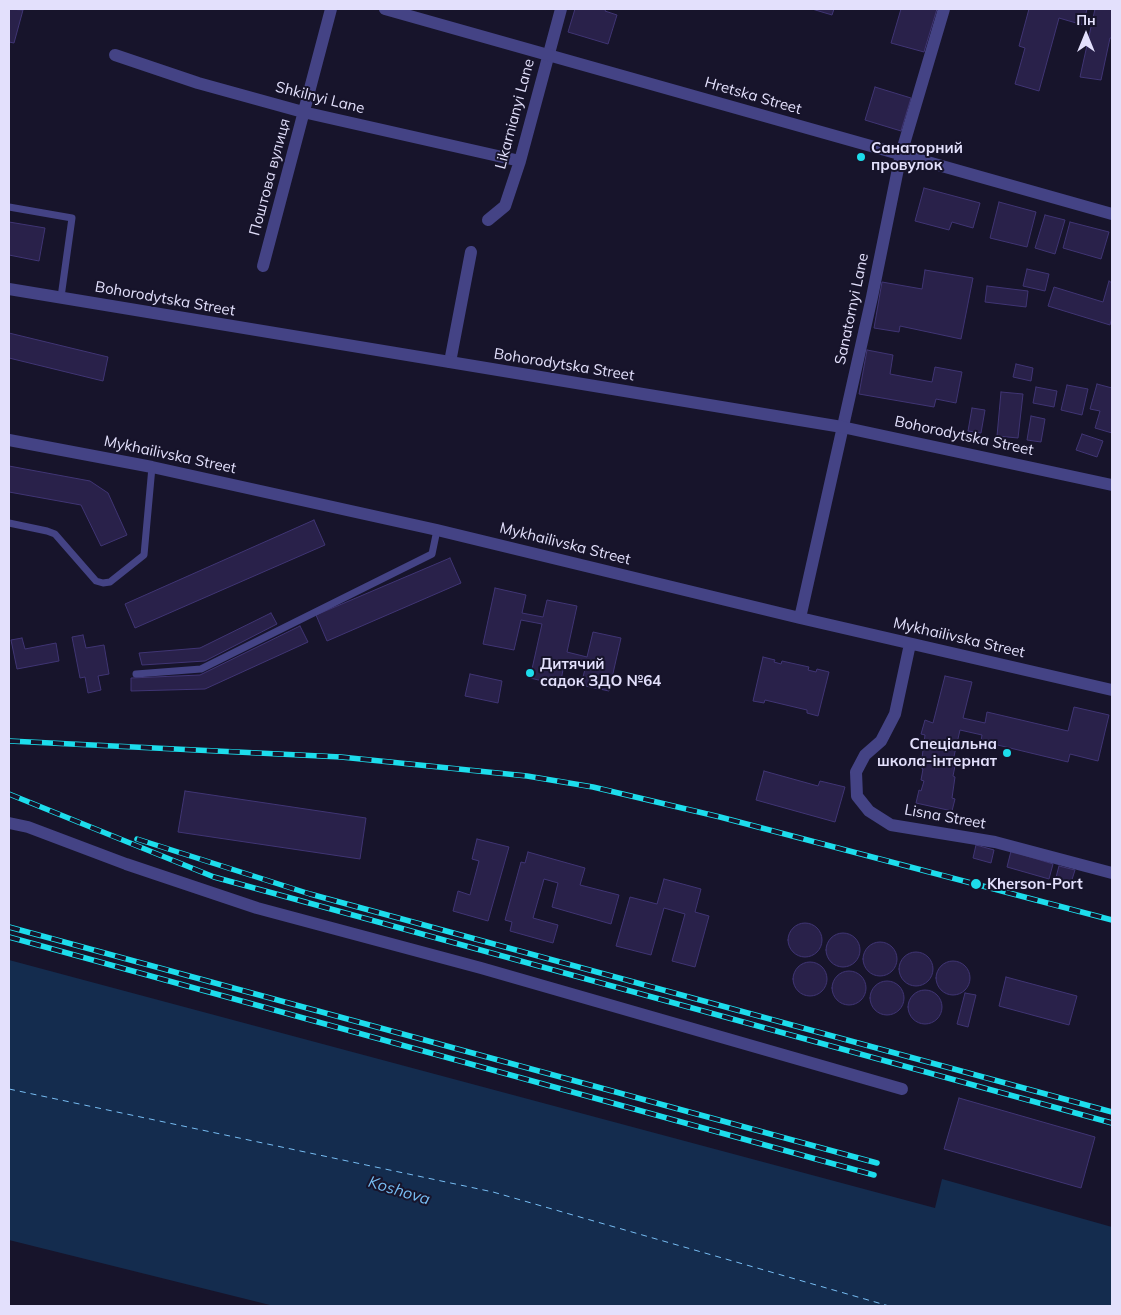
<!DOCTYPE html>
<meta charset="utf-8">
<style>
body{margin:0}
#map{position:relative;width:1121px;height:1315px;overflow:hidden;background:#17142b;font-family:Mulish,sans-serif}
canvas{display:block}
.frame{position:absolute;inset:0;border:10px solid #e3e0fc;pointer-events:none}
.north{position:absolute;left:1061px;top:10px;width:50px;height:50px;-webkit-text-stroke:4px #17142b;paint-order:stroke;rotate:0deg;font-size:14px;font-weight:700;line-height:20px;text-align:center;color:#e3e0fc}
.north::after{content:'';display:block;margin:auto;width:18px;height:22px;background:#e3e0fc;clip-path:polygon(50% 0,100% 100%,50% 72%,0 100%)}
</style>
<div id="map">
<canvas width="1121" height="1315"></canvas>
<div class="frame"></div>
<div class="north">Пн</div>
</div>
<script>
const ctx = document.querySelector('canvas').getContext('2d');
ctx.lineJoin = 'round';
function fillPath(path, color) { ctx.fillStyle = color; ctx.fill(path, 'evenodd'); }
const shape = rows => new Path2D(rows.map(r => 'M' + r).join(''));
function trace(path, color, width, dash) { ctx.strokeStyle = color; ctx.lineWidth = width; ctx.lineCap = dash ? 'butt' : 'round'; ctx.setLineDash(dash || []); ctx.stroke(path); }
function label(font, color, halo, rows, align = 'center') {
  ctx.font = font + ' Mulish,sans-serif'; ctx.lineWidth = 4; ctx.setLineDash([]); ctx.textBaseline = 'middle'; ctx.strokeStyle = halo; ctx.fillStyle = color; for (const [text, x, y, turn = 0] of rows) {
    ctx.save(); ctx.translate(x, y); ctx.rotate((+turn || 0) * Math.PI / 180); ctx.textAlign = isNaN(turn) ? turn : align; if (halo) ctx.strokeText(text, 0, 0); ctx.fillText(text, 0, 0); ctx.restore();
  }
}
const water = shape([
 [9,960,935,1208,942,1179,1112,1227,1112,1306,274,1306,9,1240]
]);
const ferry = shape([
 [9,1089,493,1192,889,1306]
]);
const building = shape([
 [9,9,23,10,14,43,9,42,9,9],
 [575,9,606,9,605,11,617,15,608,44,568,32,575,9],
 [812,9,834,9,832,15,812,9],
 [901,9,937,9,924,52,891,43,901,9],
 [1029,9,1087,9,1083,25,1059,18,1039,91,1015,84,1025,48,1019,46,1029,9],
 [1095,9,1112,9,1112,38,1110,38,1101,80,1080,77,1095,9],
 [875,87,911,98,901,131,865,120,875,87],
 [924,188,980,203,973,228,952,222,949,230,915,221,924,188],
 [999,202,1036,212,1027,247,990,238,999,202],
 [1045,215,1065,220,1055,254,1035,248,1045,215],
 [9,222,45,228,39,261,9,255,9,222],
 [1070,222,1109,232,1101,259,1063,248,1070,222],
 [1027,269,1049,274,1045,291,1023,286,1027,269],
 [925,270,973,278,961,339,900,326,899,332,874,328,882,282,922,289,925,270],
 [1109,281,1112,283,1112,317,1110,325,1048,306,1054,287,1103,302,1109,281],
 [987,286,1028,291,1026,307,985,302,987,286],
 [9,333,108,357,103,381,9,358,9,333],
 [867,350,893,355,890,374,932,382,935,367,962,372,956,403,936,399,934,407,859,394,867,350],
 [1016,364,1033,368,1031,381,1013,377,1016,364],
 [1097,384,1112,388,1112,433,1095,428,1100,411,1090,409,1097,384],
 [1067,385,1088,389,1082,415,1061,410,1067,385],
 [1036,387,1057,391,1054,407,1033,403,1036,387],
 [1001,392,1023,394,1018,438,997,436,1001,392],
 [972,408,985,410,981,433,968,431,972,408],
 [1031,416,1045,419,1041,442,1027,440,1031,416],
 [1082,434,1103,441,1097,457,1076,450,1082,434],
 [9,466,90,481,108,493,127,535,101,546,81,505,9,492,9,466],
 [314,520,325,545,135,628,125,604,314,520],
 [450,558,461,583,327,641,316,615,450,558],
 [495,588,526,595,522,613,543,617,547,600,577,606,567,652,587,657,593,632,621,638,609,691,581,685,586,665,565,660,560,685,530,678,542,624,521,620,514,650,483,644,495,588],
 [271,613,277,624,205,661,142,665,139,653,200,648,271,613],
 [300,626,308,642,205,689,131,691,131,678,200,675,300,626],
 [83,635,86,648,104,645,109,674,98,676,101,690,88,693,85,677,80,678,72,637,83,635],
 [22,638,25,649,56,643,59,661,17,669,11,640,22,638],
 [763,657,775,660,774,662,781,664,782,661,809,667,808,670,816,672,817,669,829,672,818,716,807,713,807,710,765,700,764,703,753,701,763,657],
 [470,674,502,681,498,703,465,696,470,674],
 [945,676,972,682,963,718,985,723,987,712,1068,731,1074,707,1109,715,1098,761,1070,754,1068,762,981,741,982,735,960,730,952,765,955,766,953,776,955,777,952,798,955,799,952,811,916,803,919,790,921,791,924,781,921,780,923,769,922,769,924,759,922,758,925,735,921,734,925,720,933,723,945,676],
 [764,771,818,786,820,781,845,787,835,822,756,800,764,771],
 [185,791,366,818,360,859,178,832,185,791],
 [477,839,509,847,488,921,453,911,458,891,470,895,479,861,472,859,477,839],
 [976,845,994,850,991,863,973,858,976,845],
 [1011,851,1053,864,1049,879,1007,867,1011,851],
 [528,852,585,868,580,885,619,895,611,924,552,907,558,883,544,879,533,918,558,925,553,943,510,931,512,922,505,920,521,862,525,863,528,852],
 [1059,866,1075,870,1070,886,1055,881,1059,866],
 [664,879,701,889,695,912,709,916,695,967,672,961,685,914,664,908,651,955,616,946,630,897,657,904,664,879],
 '788 940a17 17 0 1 1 34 0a17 17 0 1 1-34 0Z',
 '826 950a17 17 0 1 1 34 0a17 17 0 1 1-34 0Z',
 '863 959a17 17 0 1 1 34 0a17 17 0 1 1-34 0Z',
 '899 969a17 17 0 1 1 34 0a17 17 0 1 1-34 0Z',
 '936 978a17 17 0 1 1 34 0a17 17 0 1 1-34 0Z',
 '793 979a17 17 0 1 1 34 0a17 17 0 1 1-34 0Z',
 '832 988a17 17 0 1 1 34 0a17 17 0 1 1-34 0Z',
 [1006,977,1077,996,1069,1025,999,1006,1006,977],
 '870 998a17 17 0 1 1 34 0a17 17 0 1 1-34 0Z',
 '908 1007a17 17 0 1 1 34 0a17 17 0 1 1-34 0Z',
 [965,993,976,995,968,1027,957,1024,965,993],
 [959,1098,1095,1137,1081,1188,944,1149,959,1098]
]);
const service = shape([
 [9,207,72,218,61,297],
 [9,523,47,531,55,534,96,581,103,583,110,582,144,555,152,467],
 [136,674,201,669,432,554,437,530]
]);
const minor = shape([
 [115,55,198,83,303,112,520,161],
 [488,220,505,206,520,161,561,9],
 [263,266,331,9],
 [450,362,471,252],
 [9,440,152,467,437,530,800,618,1112,690],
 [800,618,872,297,901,154,944,9],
 [910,644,895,714,881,741,865,755,856,772,857,796,869,811,891,825,995,842,1112,873],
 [9,823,28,827,126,864,257,908,481,968,902,1089]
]);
const tertiary = shape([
 [385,9,1112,214],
 [9,289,842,427,1112,485]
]);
const rail = shape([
 [9,741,341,757,527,776,593,787,720,817,1112,920],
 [9,794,214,877,1112,1123],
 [137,839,310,894,1112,1112],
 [9,927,877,1163],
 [9,937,874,1175]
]);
const markers = [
 [861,157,5,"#1dddec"],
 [530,673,5,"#1dddec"],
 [1007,753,5,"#1dddec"],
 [976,884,6,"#1dddec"]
];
const streetNames = [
 ["Hretska Street",753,96,16],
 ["Shkilnyi Lane",320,98,14],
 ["Likarnianyi Lane",515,114,-75],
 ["Поштова вулиця",270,177,-75],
 ["Bohorodytska Street",165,299,10],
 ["Sanatornyi Lane",852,309,-78],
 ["Bohorodytska Street",564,365,9],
 ["Bohorodytska Street",964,436,12],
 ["Mykhailivska Street",170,455,12],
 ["Mykhailivska Street",565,544,14],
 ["Mykhailivska Street",959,638,13],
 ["Lisna Street",945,817,10]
];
const poiNames = [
 ["Санаторний",871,148],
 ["провулок",871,165],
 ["Дитячий",540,664],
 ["садок ЗДО №64",540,681],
 ["Спеціальна",997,744,"right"],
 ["школа-інтернат",997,761,"right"],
 ["Kherson-Port",987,884]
];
const waterNames = [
 ["Koshova",399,1191,17]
];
fillPath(water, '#142c4e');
trace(ferry, '#77bdf3', 1, [6, 5]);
fillPath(building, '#29214a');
trace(building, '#403574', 1);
trace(service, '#444385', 7);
trace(minor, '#444385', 12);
trace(tertiary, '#444385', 12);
trace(rail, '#1dddec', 5.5);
trace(rail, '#17142b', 4, [11]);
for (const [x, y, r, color] of markers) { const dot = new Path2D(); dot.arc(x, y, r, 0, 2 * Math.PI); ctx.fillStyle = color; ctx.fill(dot); trace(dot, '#17142b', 2); }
label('15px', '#e3e0fc', '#17142b', streetNames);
label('bold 15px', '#e3e0fc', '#17142b', poiNames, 'left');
label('italic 16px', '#77bdf3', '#17142b', waterNames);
</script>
